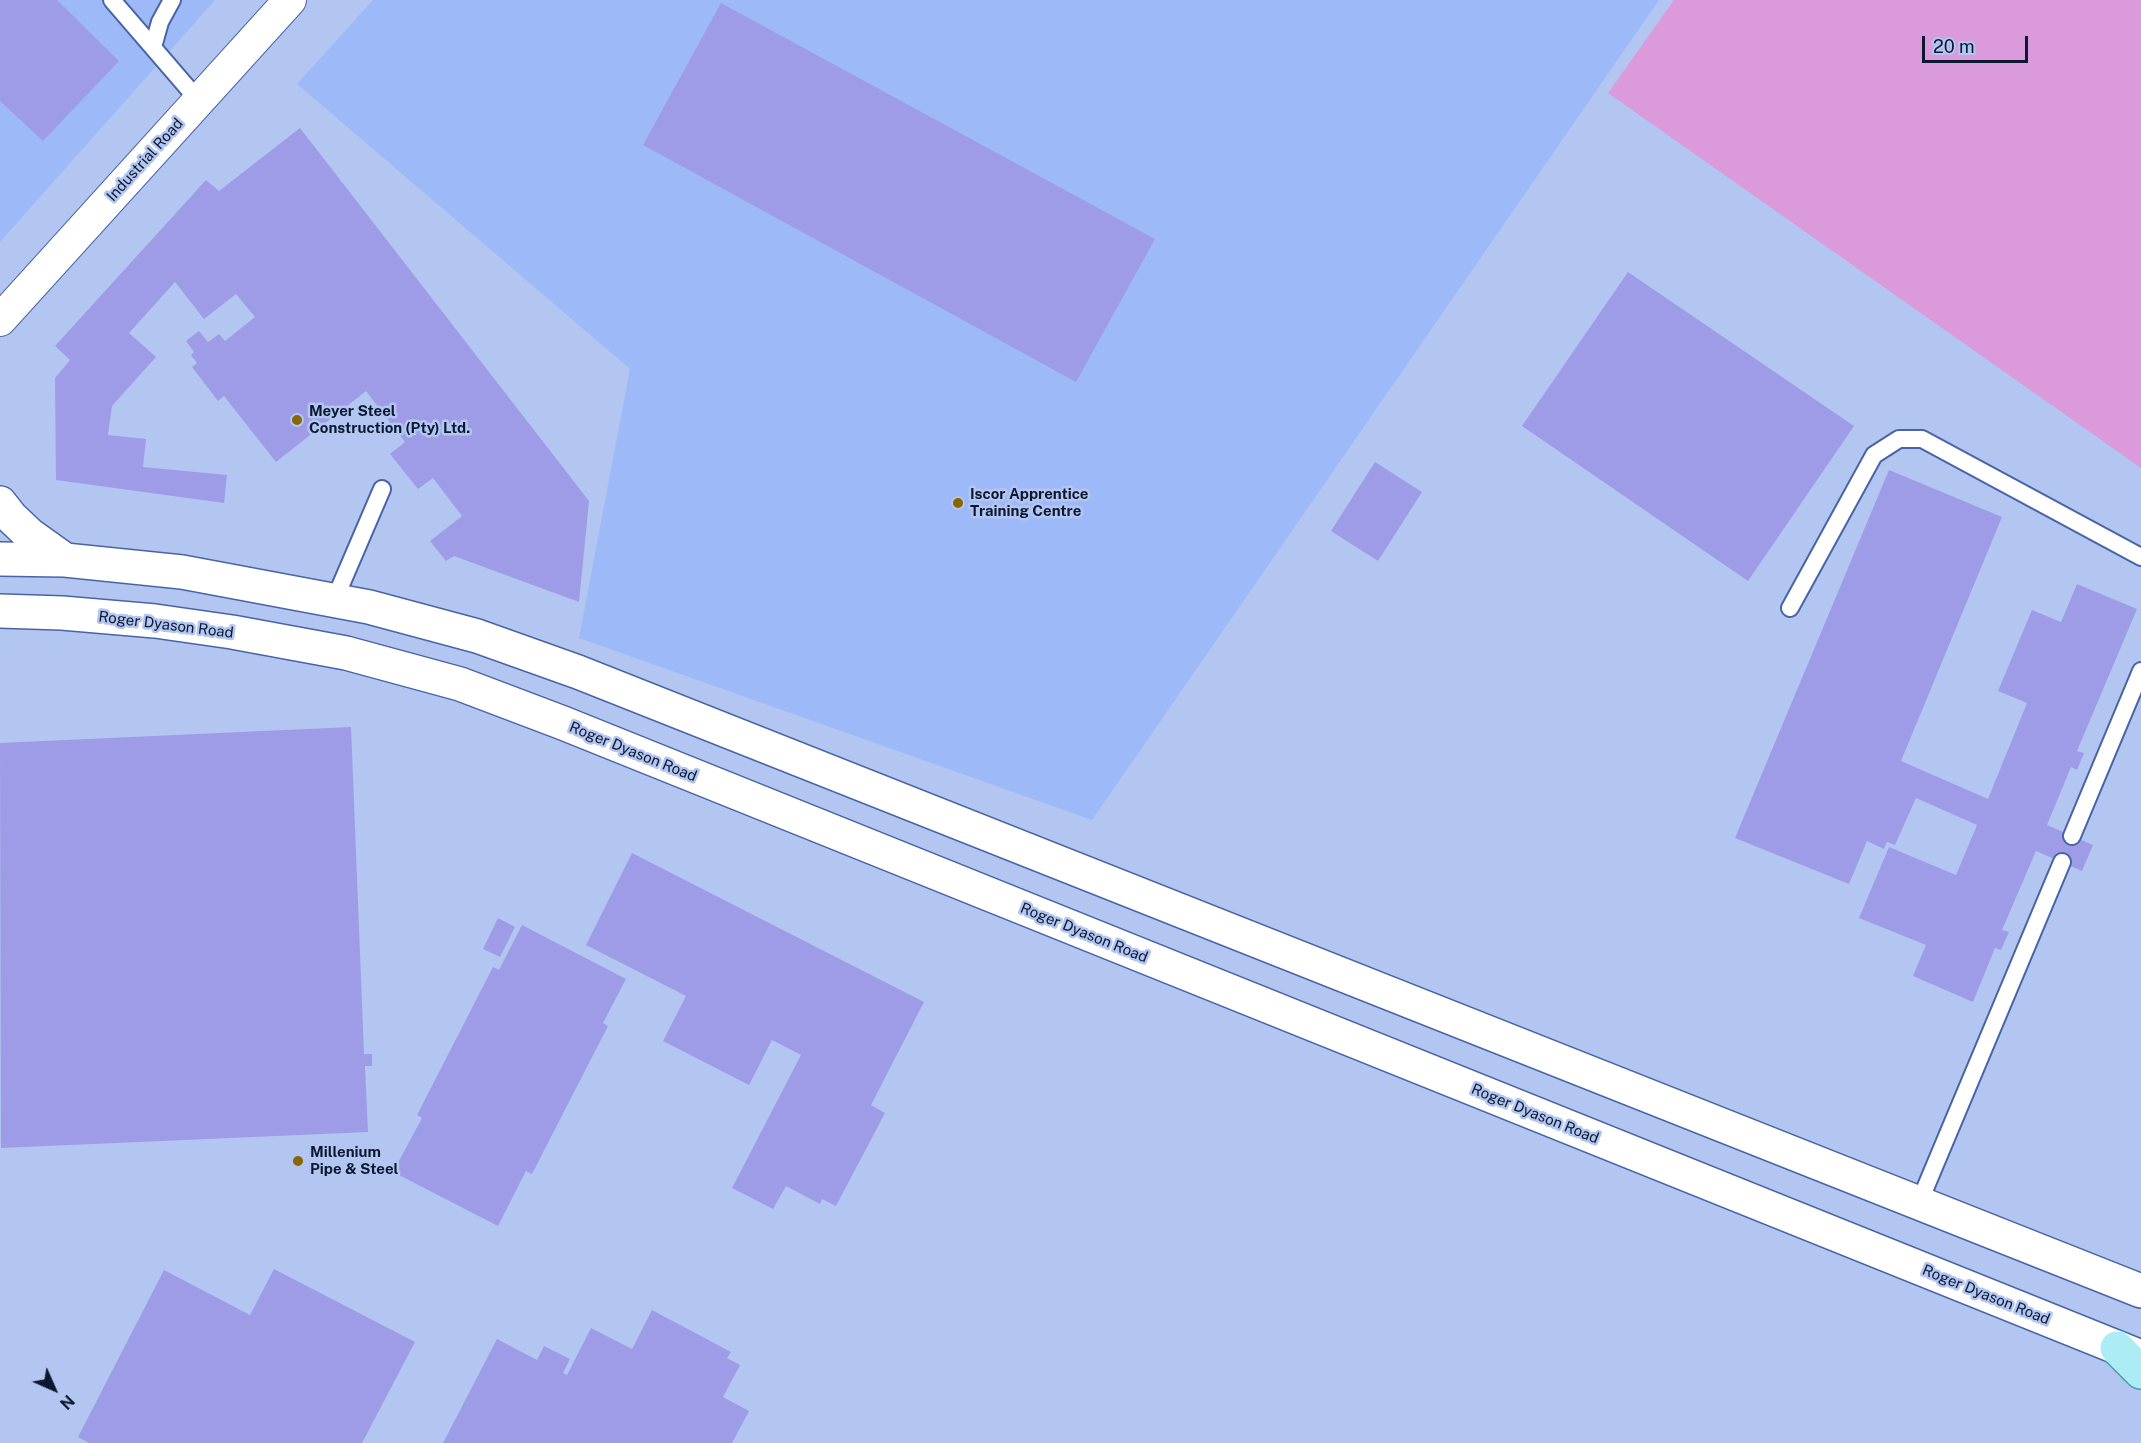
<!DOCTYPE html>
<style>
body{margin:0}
#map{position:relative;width:2141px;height:1443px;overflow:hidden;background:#b2c6f1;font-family:"Public Sans",sans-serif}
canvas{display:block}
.north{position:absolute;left:24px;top:1359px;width:60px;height:60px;-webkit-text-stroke:4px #b2c6f1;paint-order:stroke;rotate:135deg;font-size:16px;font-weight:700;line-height:24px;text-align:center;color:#0c1731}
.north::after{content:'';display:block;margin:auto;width:21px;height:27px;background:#0c1731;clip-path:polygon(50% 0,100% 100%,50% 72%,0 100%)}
.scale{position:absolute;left:1922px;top:36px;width:106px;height:27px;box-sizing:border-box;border:3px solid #0c1731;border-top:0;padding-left:8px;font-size:18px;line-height:21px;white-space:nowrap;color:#0c1731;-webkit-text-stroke:4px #b2c6f1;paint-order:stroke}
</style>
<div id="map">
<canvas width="2141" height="1443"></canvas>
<div class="north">N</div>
<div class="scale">20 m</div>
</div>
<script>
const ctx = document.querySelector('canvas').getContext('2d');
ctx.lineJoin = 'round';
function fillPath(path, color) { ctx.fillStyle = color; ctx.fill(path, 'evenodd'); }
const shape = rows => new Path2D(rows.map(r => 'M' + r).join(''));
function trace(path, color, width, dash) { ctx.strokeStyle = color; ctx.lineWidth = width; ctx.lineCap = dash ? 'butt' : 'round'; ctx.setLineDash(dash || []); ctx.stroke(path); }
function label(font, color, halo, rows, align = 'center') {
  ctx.font = font + ' "Public Sans",sans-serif'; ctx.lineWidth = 5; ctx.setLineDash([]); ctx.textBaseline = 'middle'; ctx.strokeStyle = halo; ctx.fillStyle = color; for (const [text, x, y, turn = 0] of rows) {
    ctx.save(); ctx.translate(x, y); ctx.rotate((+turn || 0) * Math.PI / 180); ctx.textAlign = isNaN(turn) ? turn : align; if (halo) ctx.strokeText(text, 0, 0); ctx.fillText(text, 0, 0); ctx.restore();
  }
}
const built = shape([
 [0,0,215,0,0,242],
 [373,0,1659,0,1092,820,579,638,630,369,297,84]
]);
const green = shape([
 [1674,0,2141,0,2141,468,1608,93]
]);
const building = shape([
 [0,0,57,0,119,61,43,141,0,101],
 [721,3,1155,239,1076,382,643,145],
 [300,128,589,501,579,602,454,556,446,561,430,541,462,516,433,478,418,489,390,454,405,442,366,391,276,462,224,396,218,401,192,367,197,363,191,355,194,352,186,341,199,331,208,342,219,334,225,341,255,317,236,294,204,319,175,282,129,333,156,357,112,406,108,435,146,439,143,467,227,475,224,503,56,480,55,378,70,360,55,346,206,180,219,191],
 [1628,272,1854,426,1748,581,1522,426],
 [1375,462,1422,492,1378,561,1331,531],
 [1889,470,2002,517,1901,761,1988,799,2027,703,1998,691,2032,610,2061,622,2077,584,2137,609,2077,751,2084,753,2077,770,2071,767,2047,825,2093,845,2082,871,2036,851,2002,930,2009,932,2001,950,1995,948,1973,1002,1913,976,1926,945,1859,918,1889,847,1956,875,1977,825,1916,798,1895,845,1887,842,1884,849,1867,841,1849,884,1735,838],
 [351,727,364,1054,372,1054,372,1066,365,1066,368,1132,1,1148,0,743],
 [632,853,924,1002,871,1105,885,1113,836,1206,822,1199,820,1204,786,1186,773,1209,732,1188,801,1055,772,1040,749,1085,663,1041,686,996,586,945],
 [498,918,515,927,500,957,483,949],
 [522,925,626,979,603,1023,608,1026,532,1174,526,1171,498,1226,393,1172,422,1118,417,1115,493,967,499,970],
 [274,1269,415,1342,362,1443,89,1443,78,1437,164,1270,250,1315],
 [652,1310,731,1352,727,1358,740,1365,723,1397,749,1411,732,1443,443,1443,497,1339,537,1360,544,1346,570,1359,563,1373,567,1375,591,1328,632,1349]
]);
const service = shape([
 [112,0,199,101],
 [153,47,160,22,172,0],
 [334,601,382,489],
 [1790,608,1874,455,1899,439,1922,439,2141,557],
 [2072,836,2141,671],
 [1919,1203,2062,862]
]);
const minor = shape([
 [0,320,290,0]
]);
const secondary = shape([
 [0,503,11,517,30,535,65,560],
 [0,559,65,560,182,572,369,607,477,636,578,672,2141,1291],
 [0,611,62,613,155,621,232,632,346,653,460,684,563,723,2141,1357]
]);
const primary = shape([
 [2117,1348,2141,1372]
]);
const markers = [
 [297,420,6,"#886602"],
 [958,503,6,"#886602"],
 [298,1161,6,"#886602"]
];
const streetNames = [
 ["Industrial Road",145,160,-48],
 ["Roger Dyason Road",166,625,7],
 ["Roger Dyason Road",633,752,22],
 ["Roger Dyason Road",1084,933,22],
 ["Roger Dyason Road",1535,1114,22],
 ["Roger Dyason Road",1986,1295,22]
];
const poiNames = [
 ["Meyer Steel",309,411],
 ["Construction (Pty) Ltd.",309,428],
 ["Iscor Apprentice",970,494],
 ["Training Centre",970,511],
 ["Millenium",310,1152],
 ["Pipe & Steel",310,1169]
];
fillPath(built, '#9db9f8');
fillPath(green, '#da9adc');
fillPath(building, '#9f9ce7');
trace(service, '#4964a5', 20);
trace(minor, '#4964a5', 34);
trace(secondary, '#4964a5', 36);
trace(primary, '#509aab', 36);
trace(service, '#fff', 16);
trace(minor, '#fff', 32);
trace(secondary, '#fff', 33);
trace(primary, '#acecf4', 33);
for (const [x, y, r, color] of markers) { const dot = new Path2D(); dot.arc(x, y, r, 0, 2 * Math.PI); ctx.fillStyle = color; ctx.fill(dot); trace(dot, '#b2c6f1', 2); }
label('15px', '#0c1731', '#b2c6f1', streetNames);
label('bold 15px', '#0c1731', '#b2c6f1', poiNames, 'left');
</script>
